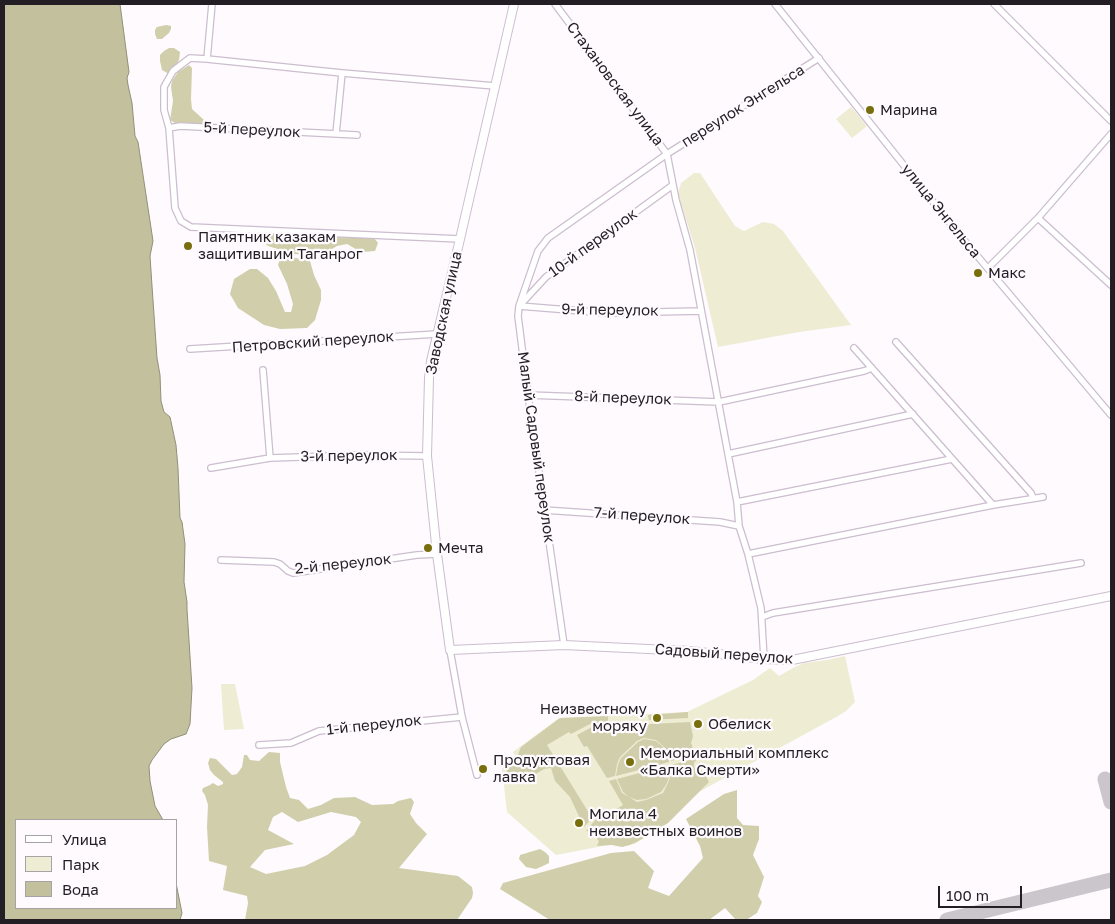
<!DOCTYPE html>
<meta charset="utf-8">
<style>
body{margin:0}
#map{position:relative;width:1115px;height:924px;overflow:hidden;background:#fefafe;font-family:"Golos Text",sans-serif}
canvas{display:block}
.frame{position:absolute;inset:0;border:5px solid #231e24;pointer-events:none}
.legend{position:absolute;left:15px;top:819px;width:162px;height:90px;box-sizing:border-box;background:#fefafe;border:1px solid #a6a2a7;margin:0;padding:6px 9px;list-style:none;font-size:15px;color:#231e24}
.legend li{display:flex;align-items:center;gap:10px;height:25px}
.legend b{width:25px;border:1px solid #a6a2a7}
.scale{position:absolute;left:938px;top:886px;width:84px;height:22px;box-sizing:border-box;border:2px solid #231e24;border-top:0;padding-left:6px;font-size:15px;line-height:18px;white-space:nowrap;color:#231e24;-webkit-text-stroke:4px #fefafe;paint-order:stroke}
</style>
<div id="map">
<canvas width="1115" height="924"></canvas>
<div class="frame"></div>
<ul class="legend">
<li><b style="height:6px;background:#fff"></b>Улица</li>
<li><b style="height:14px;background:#eeecd3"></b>Парк</li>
<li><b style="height:14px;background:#c3c09e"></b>Вода</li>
</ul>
<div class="scale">100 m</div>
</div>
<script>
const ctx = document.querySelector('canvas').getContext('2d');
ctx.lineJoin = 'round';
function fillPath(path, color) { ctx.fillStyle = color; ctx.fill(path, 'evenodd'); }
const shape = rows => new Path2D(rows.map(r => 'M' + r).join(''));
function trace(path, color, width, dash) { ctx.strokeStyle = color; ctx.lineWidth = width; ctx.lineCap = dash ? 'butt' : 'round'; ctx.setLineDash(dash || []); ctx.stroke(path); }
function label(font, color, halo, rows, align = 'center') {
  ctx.font = font + ' "Golos Text",sans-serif'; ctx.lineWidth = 4.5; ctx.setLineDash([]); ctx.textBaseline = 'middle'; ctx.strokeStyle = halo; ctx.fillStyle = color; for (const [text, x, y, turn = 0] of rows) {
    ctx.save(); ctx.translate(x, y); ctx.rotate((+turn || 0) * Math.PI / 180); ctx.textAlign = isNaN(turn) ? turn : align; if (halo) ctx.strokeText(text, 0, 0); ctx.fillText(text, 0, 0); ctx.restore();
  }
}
const green = shape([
 [851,107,867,126,852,138,836,119],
 [694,173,700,173,735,226,744,231,763,222,774,224,783,231,851,325,799,332,718,347,695,248,678,194,681,183],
 [845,656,855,702,846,711,838,716,697,793,671,820,635,844,608,845,556,855,507,812,502,768,515,756,513,752,559,718,687,712,753,680,770,668,779,676,795,667,804,663,827,660],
 [221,684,235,684,244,729,224,730]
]);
const forest = shape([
 [166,25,171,26,171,29,169,33,162,39,157,39,155,34,155,30,157,27],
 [169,48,174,48,180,52,179,60,175,68,169,74,162,70,160,61,160,55,164,51],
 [189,65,192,68,191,99,192,109,204,120,208,126,180,126,170,120,173,101,171,87,172,81,178,72],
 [271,234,285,235,307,235,351,238,374,238,378,243,375,251,361,252,347,244,337,246,329,251,310,252,306,255,294,254,268,246,260,239,261,235],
 [291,257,310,261,314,275,321,290,321,300,315,320,307,328,280,329,264,325,238,308,230,294,234,279,250,269,257,269,268,278,276,291,285,312,291,312,293,304,287,284,278,265,280,259],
 [688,712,688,718,649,720,648,715],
 [608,716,608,722,592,723,571,734,569,732,547,745,592,818,584,827,570,797,555,781,551,768,544,769,529,778,508,773,506,770,517,757,521,747,560,718],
 [690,722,693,736,691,743,693,748,699,750,700,753,671,761,669,754,663,746,656,740,644,738,637,741,620,757,617,764,615,776,607,778,587,746,584,747,577,735,592,727],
 [644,739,656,741,662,746,668,754,669,762,616,776,618,765,621,758,638,742],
 [269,752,280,753,280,762,286,787,290,798,299,800,308,809,321,805,334,798,355,797,372,805,393,804,398,801,411,798,414,802,410,814,416,823,427,834,399,868,458,876,472,887,473,893,472,898,457,920,245,920,248,903,247,896,223,890,227,866,209,861,207,827,208,805,205,795,202,791,203,788,210,785,213,783,218,786,223,784,223,782,214,775,210,770,208,763,210,758,216,759,232,775,237,774,242,767,244,755,247,755,250,760,259,761],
 [282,812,298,822,331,812,356,817,361,822,354,835,327,855,305,866,266,874,250,867,265,850,294,844,268,830,273,817],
 [698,758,694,763,694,767,704,772,709,782,668,823,648,836,630,845,622,847,612,845,597,846,599,841,597,839,595,835,593,832,586,831,596,819,597,821,623,805,609,781,616,779,622,793,629,797,637,802,646,800,663,793,667,785,671,775,671,765],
 [670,765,670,775,666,785,661,792,646,799,637,800,629,797,623,792,617,779],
 [737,790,737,818,743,825,759,826,759,839,753,855,764,877,758,896,762,902,757,913,746,920,736,920,725,908,709,920,550,920,500,889,503,883,611,853,634,851,654,871,648,888,669,896,703,858,700,846,686,819,724,794],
 [540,849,545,852,549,856,549,863,543,866,536,869,526,867,519,859,520,855]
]);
const water = shape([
 [4,4,120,4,129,72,127,78,128,85,132,103,135,136,138,142,153,241,150,256,152,286,157,358,160,375,161,401,164,412,170,417,176,445,178,468,180,518,182,522,185,544,184,582,187,602,187,609,192,688,190,724,186,734,171,739,164,744,152,760,149,766,150,781,155,806,163,820,16,820,16,908,176,908,176,883,182,913,180,920,4,920,4,4]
]);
const taxiway = shape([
 [1105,779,1111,802],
 [947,920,1111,880]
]);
const street = shape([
 [555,4,667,154,676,200,690,250,737,502,739,526,748,554,761,608,764,659],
 [775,4,958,233,1111,415],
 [994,4,1111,121],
 [207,59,212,4],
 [169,128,180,126,357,135],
 [336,134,342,73],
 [1038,218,1111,285],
 [460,239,191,227,181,221,175,208,169,128,164,110,164,87,173,71,190,58,207,59,342,73,495,86],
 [988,268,1038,218,1111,134],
 [522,303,546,277,673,185],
 [519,306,607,313,701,311],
 [896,342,1031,493,1033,498],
 [854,348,993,505],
 [190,349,437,334],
 [263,370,270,458],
 [528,395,719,402,864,371,872,368],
 [728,454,913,414],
 [211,468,270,458,360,455,427,456],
 [737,502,952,459],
 [544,510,720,522,739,526],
 [748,554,993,505,1043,497],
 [221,560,274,562,280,564,288,571,293,573,417,555,437,554],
 [762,617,773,613,1081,563],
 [564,645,528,395,518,316,519,306,538,251,548,238,667,154,819,58],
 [450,650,462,717,477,775],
 [259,745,291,743,319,731,462,717]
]);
const secondary = shape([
 [514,4,460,239,431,361,429,378,427,456,437,554,450,650,564,645,690,651,764,659,792,660,1111,596]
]);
const markers = [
 [870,110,5,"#786e0c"],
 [188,246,5,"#786e0c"],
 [978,273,5,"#786e0c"],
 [428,548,5,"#786e0c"],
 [657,718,5,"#786e0c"],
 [698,724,5,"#786e0c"],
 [630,762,5,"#786e0c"],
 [483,769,5,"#786e0c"],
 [579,823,5,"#786e0c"]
];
const streetNames = [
 ["Стахановская улица",615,84,53],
 ["переулок Энгельса",743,106,-32],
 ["5-й переулок",252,130,3],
 ["улица Энгельса",941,211,51],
 ["10-й переулок",593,243,-36],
 ["9-й переулок",610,310,1],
 ["Заводская улица",444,313,-78],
 ["Петровский переулок",313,342,-4],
 ["8-й переулок",623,398,2],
 ["Малый Садовый переулок",536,447,82],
 ["3-й переулок",349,456,-1],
 ["7-й переулок",642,516,4],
 ["2-й переулок",343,564,-6],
 ["Садовый переулок",724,654,4],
 ["1-й переулок",374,725,-6]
];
const poiNames = [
 ["Марина",880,110],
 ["Памятник казакам",198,237],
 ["защитившим Таганрог",198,254],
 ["Макс",988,273],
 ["Мечта",438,548],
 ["Неизвестному",647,709,"right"],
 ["моряку",647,726,"right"],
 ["Обелиск",708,724],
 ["Мемориальный комплекс",640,753],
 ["«Балка Смерти»",640,770],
 ["Продуктовая",493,760],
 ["лавка",493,777],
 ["Могила 4",589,814],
 ["неизвестных воинов",589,831]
];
fillPath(green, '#eeecd3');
fillPath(forest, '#d1ceab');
fillPath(water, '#c3c09e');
trace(water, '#938f79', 1);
trace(taxiway, '#cbc6cb', 15);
trace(street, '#ccbdcf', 8);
trace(secondary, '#ccbdcf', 10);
trace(street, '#fff', 5.5);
trace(secondary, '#fff', 8);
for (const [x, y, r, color] of markers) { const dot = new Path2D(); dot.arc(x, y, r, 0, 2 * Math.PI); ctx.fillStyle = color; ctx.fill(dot); trace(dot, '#fefafe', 2); }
label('15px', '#231e24', '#fefafe', streetNames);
label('15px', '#231e24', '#fefafe', poiNames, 'left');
</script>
